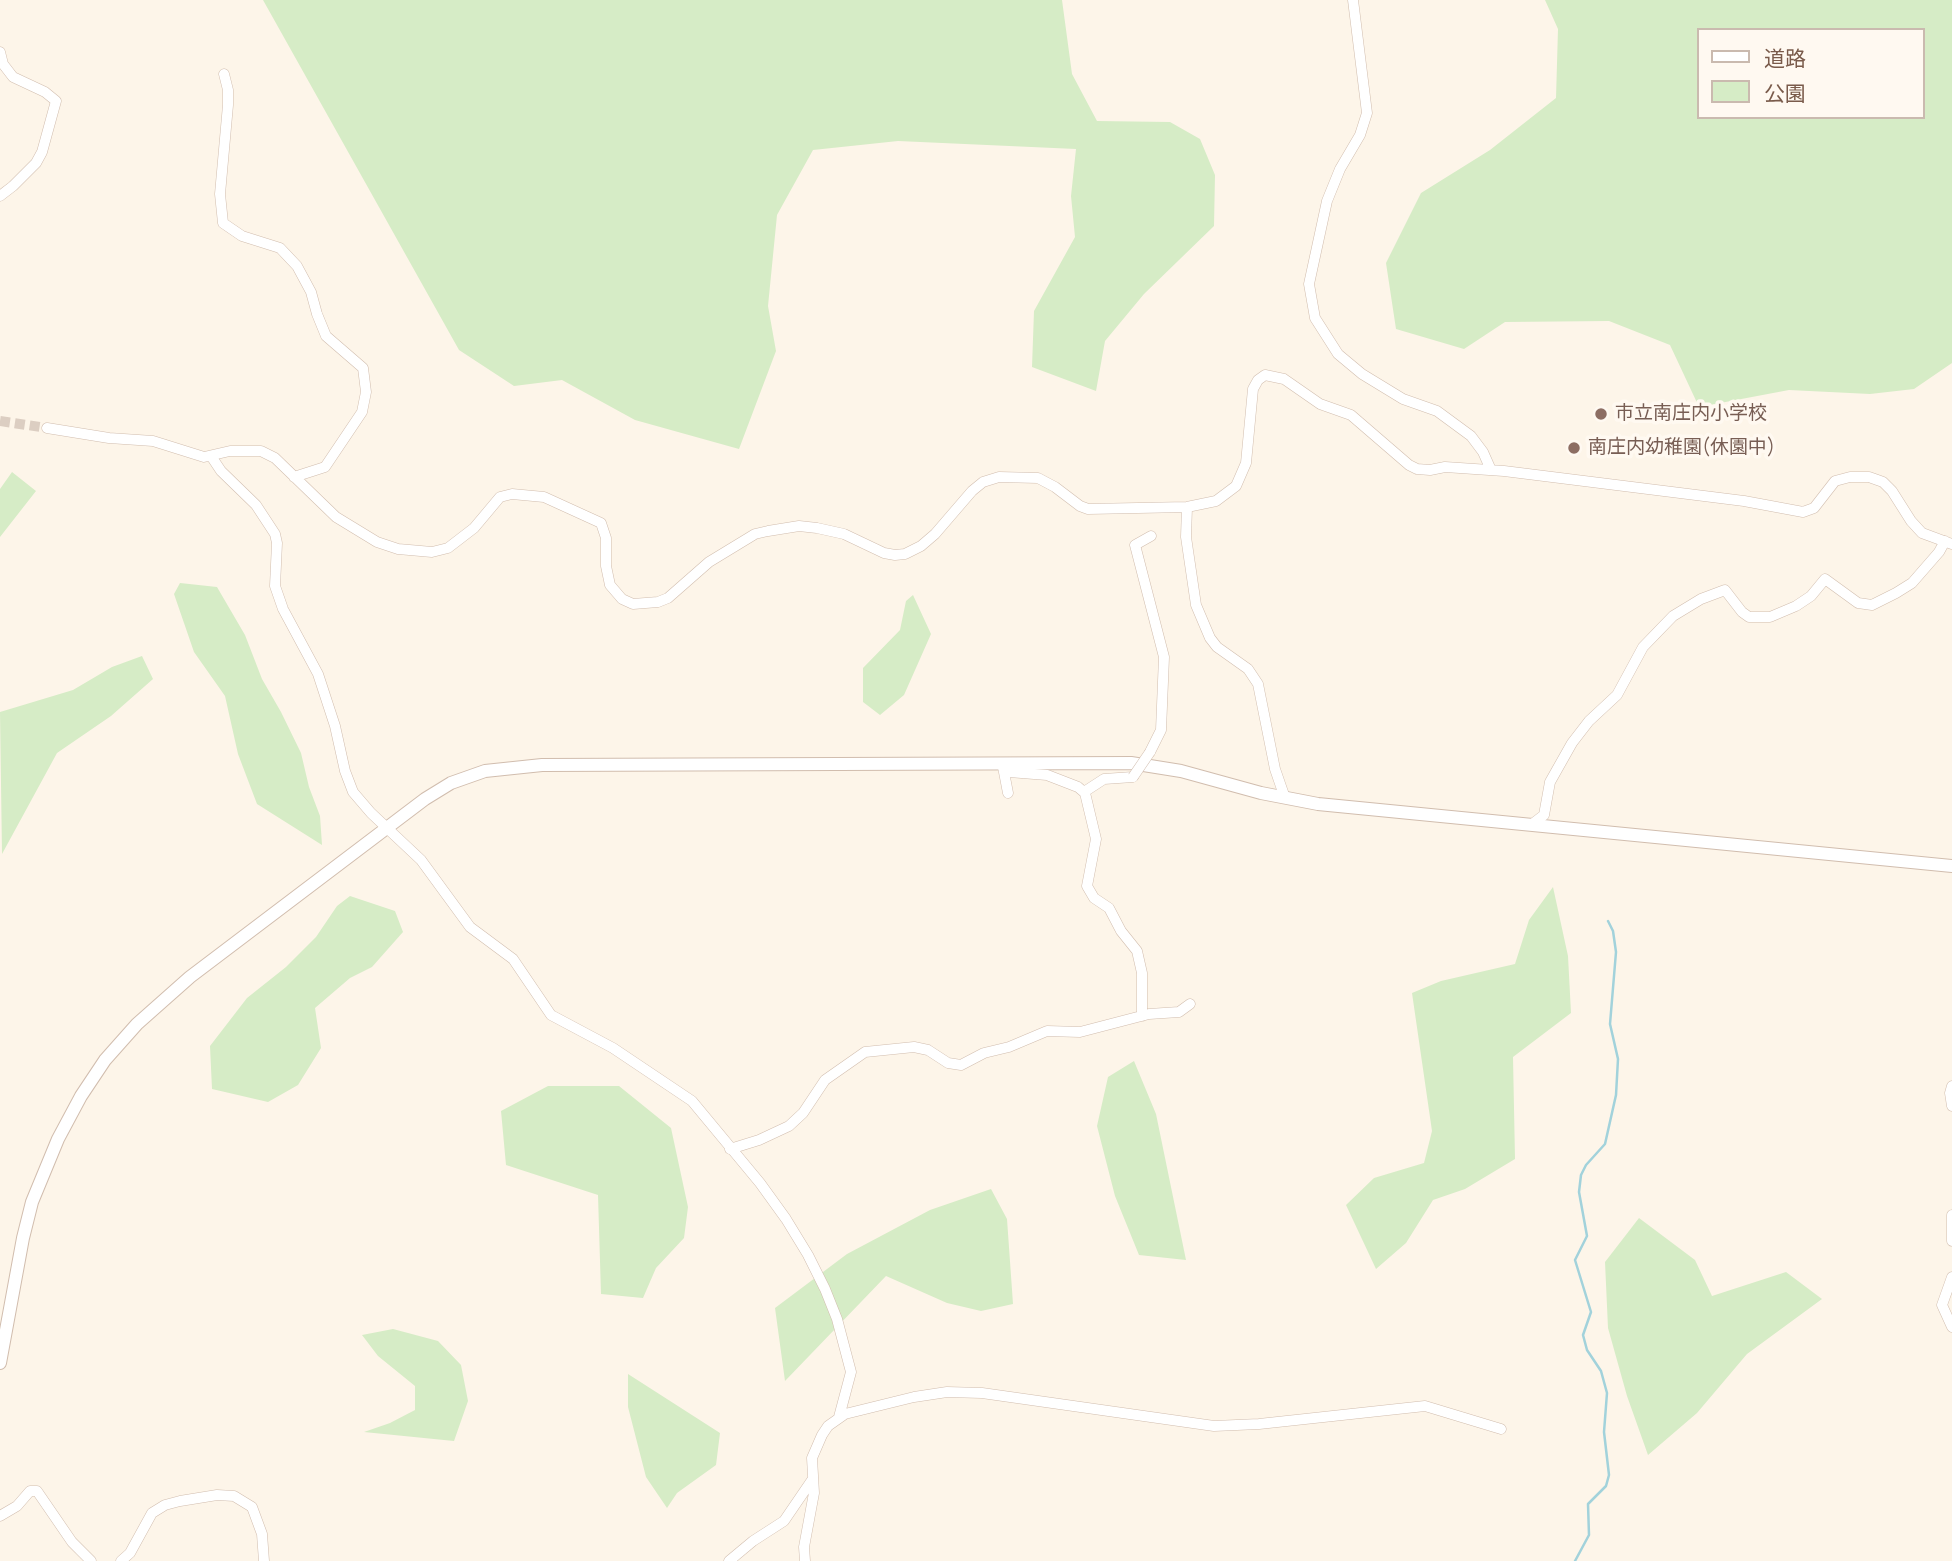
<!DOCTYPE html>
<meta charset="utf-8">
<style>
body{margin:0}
#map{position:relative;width:1952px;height:1561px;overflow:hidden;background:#fdf5e9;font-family:Manrope,"Noto Sans JP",sans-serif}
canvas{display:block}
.legend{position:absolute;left:1697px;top:28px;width:228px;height:91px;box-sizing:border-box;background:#fff9f1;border:2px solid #cabaaf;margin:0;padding:9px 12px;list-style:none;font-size:21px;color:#7a5b4b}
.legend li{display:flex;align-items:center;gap:14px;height:35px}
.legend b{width:35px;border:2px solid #cabaaf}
</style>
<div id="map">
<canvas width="1952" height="1561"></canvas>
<ul class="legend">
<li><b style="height:9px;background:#fff"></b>道路</li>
<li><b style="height:19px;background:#d6ecc6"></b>公園</li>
</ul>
</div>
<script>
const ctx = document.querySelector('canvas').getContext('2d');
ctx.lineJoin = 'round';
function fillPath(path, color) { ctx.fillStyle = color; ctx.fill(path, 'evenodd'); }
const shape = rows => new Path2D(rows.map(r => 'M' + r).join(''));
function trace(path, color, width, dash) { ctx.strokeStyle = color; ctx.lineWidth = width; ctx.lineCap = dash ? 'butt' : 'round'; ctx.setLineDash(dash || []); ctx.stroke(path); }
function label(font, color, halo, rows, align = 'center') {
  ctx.font = font + ' Manrope,"Noto Sans JP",sans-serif'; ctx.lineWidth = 7; ctx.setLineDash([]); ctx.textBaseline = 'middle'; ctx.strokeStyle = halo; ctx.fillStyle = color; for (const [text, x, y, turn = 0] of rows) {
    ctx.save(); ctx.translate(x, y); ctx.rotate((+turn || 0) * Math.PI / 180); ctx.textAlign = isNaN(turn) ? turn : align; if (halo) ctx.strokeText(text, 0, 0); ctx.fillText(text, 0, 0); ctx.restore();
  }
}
const green = shape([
 [263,0,1062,0,1072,74,1097,121,1170,122,1200,139,1215,175,1214,226,1144,294,1105,341,1096,391,1032,367,1034,311,1075,237,1071,196,1076,149,898,141,813,150,777,215,768,306,776,351,739,449,635,420,562,380,514,386,459,350],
 [1545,0,1952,0,1952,363,1914,389,1870,394,1789,390,1699,407,1670,345,1609,321,1505,322,1464,349,1396,329,1386,263,1421,193,1490,150,1556,98,1558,29],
 [1698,30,1922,30,1922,117,1698,117],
 [12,472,36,491,0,537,0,489],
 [180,583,217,587,245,635,262,679,281,712,301,753,309,787,320,816,322,845,257,804,238,754,225,696,194,652,174,594],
 [913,595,931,634,904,695,880,715,863,702,863,668,900,630,906,601],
 [142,656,153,679,111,716,57,753,2,854,0,712,73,690,112,667],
 [1553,887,1568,956,1571,1013,1513,1057,1515,1159,1465,1189,1433,1200,1406,1243,1376,1269,1346,1205,1374,1178,1424,1163,1432,1131,1412,993,1441,981,1515,964,1529,920],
 [350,896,395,911,403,932,372,967,350,978,315,1008,321,1048,298,1085,268,1102,212,1089,210,1046,247,998,286,967,316,937,337,906],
 [1134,1061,1156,1114,1186,1260,1139,1255,1115,1196,1097,1126,1108,1077],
 [548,1086,619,1086,671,1128,688,1207,684,1238,656,1268,643,1298,601,1294,598,1195,506,1165,501,1111],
 [991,1189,1007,1219,1013,1304,981,1311,947,1303,886,1276,785,1381,775,1308,847,1254,930,1210],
 [1639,1218,1695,1260,1712,1296,1786,1272,1822,1299,1747,1354,1697,1413,1648,1455,1627,1396,1608,1328,1605,1262],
 [393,1329,438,1341,461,1365,468,1401,454,1441,364,1432,390,1423,415,1410,415,1386,378,1356,362,1335],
 [628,1374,720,1433,716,1465,677,1493,667,1508,646,1477,628,1407]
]);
const stream = shape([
 [1575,1561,1589,1535,1588,1504,1606,1486,1609,1475,1604,1432,1607,1393,1601,1371,1587,1350,1583,1335,1591,1312,1575,1260,1587,1236,1579,1192,1581,1175,1586,1165,1605,1144,1616,1095,1618,1059,1610,1024,1616,952,1613,931,1608,921]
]);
const minorTunnel = shape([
 [0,421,47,428]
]);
const minor = shape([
 [1353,0,1367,113,1360,135,1340,169,1327,201,1309,284,1315,318,1338,354,1362,374,1403,399,1437,411,1471,436,1483,452,1491,470],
 [0,52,3,64,13,77,45,92,56,101,42,152,36,163,13,186,0,196],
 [224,74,228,90,228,105,220,194,223,223,242,236,280,248,297,266,311,292,317,314,326,336,363,368,366,392,362,412,325,467,294,477],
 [47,428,109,438,153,441,204,457,230,451,261,451,275,458,336,517,377,542,398,549,432,552,448,548,474,528,500,497,512,494,544,497,601,523,606,538,606,566,610,585,622,599,633,604,658,602,668,598,709,562,755,534,768,531,799,526,817,528,844,534,884,553,895,555,905,554,921,546,935,534,972,491,983,482,999,477,1038,478,1055,487,1080,506,1088,509,1187,507,1216,501,1236,486,1246,463,1253,389,1258,380,1265,375,1284,379,1320,404,1351,415,1409,465,1417,469,1430,470,1445,467,1504,471,1744,501,1803,512,1814,508,1835,481,1850,477,1869,477,1883,482,1892,491,1911,521,1922,533,1952,544],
 [211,456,221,471,256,505,275,534,277,543,275,586,283,609,318,674,335,726,345,771,353,792,371,813,421,860,470,927,513,959,551,1015,613,1048,692,1101,760,1183,786,1219,808,1255,825,1289,837,1319,851,1372,839,1417],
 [1187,507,1186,537,1196,605,1210,638,1217,647,1248,669,1258,684,1275,769,1285,798],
 [1150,752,1161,730,1164,657,1135,545,1151,536],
 [1003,767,1008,793],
 [1004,769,1009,772,1047,775,1078,787,1085,793,1096,839,1087,886,1094,898,1109,908,1121,931,1137,951,1142,973,1142,1016],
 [1084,792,1104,779,1133,777],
 [1531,825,1544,815,1550,782,1572,743,1589,721,1617,695,1643,647,1673,616,1701,599,1725,590,1742,612,1749,617,1770,617,1796,606,1811,596,1825,579,1858,603,1872,605,1896,593,1912,583,1939,552,1945,541],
 [1952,1086,1950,1093,1952,1106],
 [730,1149,759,1140,789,1126,803,1113,825,1080,865,1052,914,1047,928,1050,948,1063,961,1065,984,1053,1009,1047,1047,1031,1080,1032,1149,1014,1179,1012,1190,1004],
 [1952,1215,1952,1241],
 [1952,1277,1942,1305,1952,1327],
 [0,1516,17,1506,30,1491,37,1491,72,1542,91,1561],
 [121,1561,130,1553,152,1513,165,1505,180,1501,217,1495,234,1496,252,1507,262,1534,264,1561],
 [729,1561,753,1541,784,1521,812,1480],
 [805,1561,804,1547,814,1493,812,1458,822,1435,828,1426,845,1414,914,1397,947,1392,982,1393,1214,1426,1259,1424,1425,1406,1501,1429]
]);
const tertiary = shape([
 [0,1363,23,1238,32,1202,58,1139,81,1096,105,1060,137,1024,190,977,425,799,451,783,485,771,542,765,1131,763,1181,771,1261,793,1318,804,1952,866]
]);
const minorBridge = shape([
 [1133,777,1150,752]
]);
const markers = [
 [1601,414,7,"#8d6e63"],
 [1574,448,7,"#8d6e63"]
];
const educationNames = [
 ["市立南庄内小学校",1615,414],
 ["南庄内幼稚園(休園中)",1588,448]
];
fillPath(green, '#d6ecc6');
trace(stream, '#a2d2db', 2.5);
trace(minorTunnel, '#dccec2', 10, [10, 5]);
trace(minor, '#d1bdae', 11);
trace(tertiary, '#d1bdae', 14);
trace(minor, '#fff', 10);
trace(tertiary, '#fff', 12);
trace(minorBridge, '#d1bdae', 11, []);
trace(minorBridge, '#fff', 10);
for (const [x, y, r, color] of markers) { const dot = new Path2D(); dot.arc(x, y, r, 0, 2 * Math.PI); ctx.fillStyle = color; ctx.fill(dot); trace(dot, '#fff9f1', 2.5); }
label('19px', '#785e54', '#fff9f1', educationNames, 'left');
</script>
